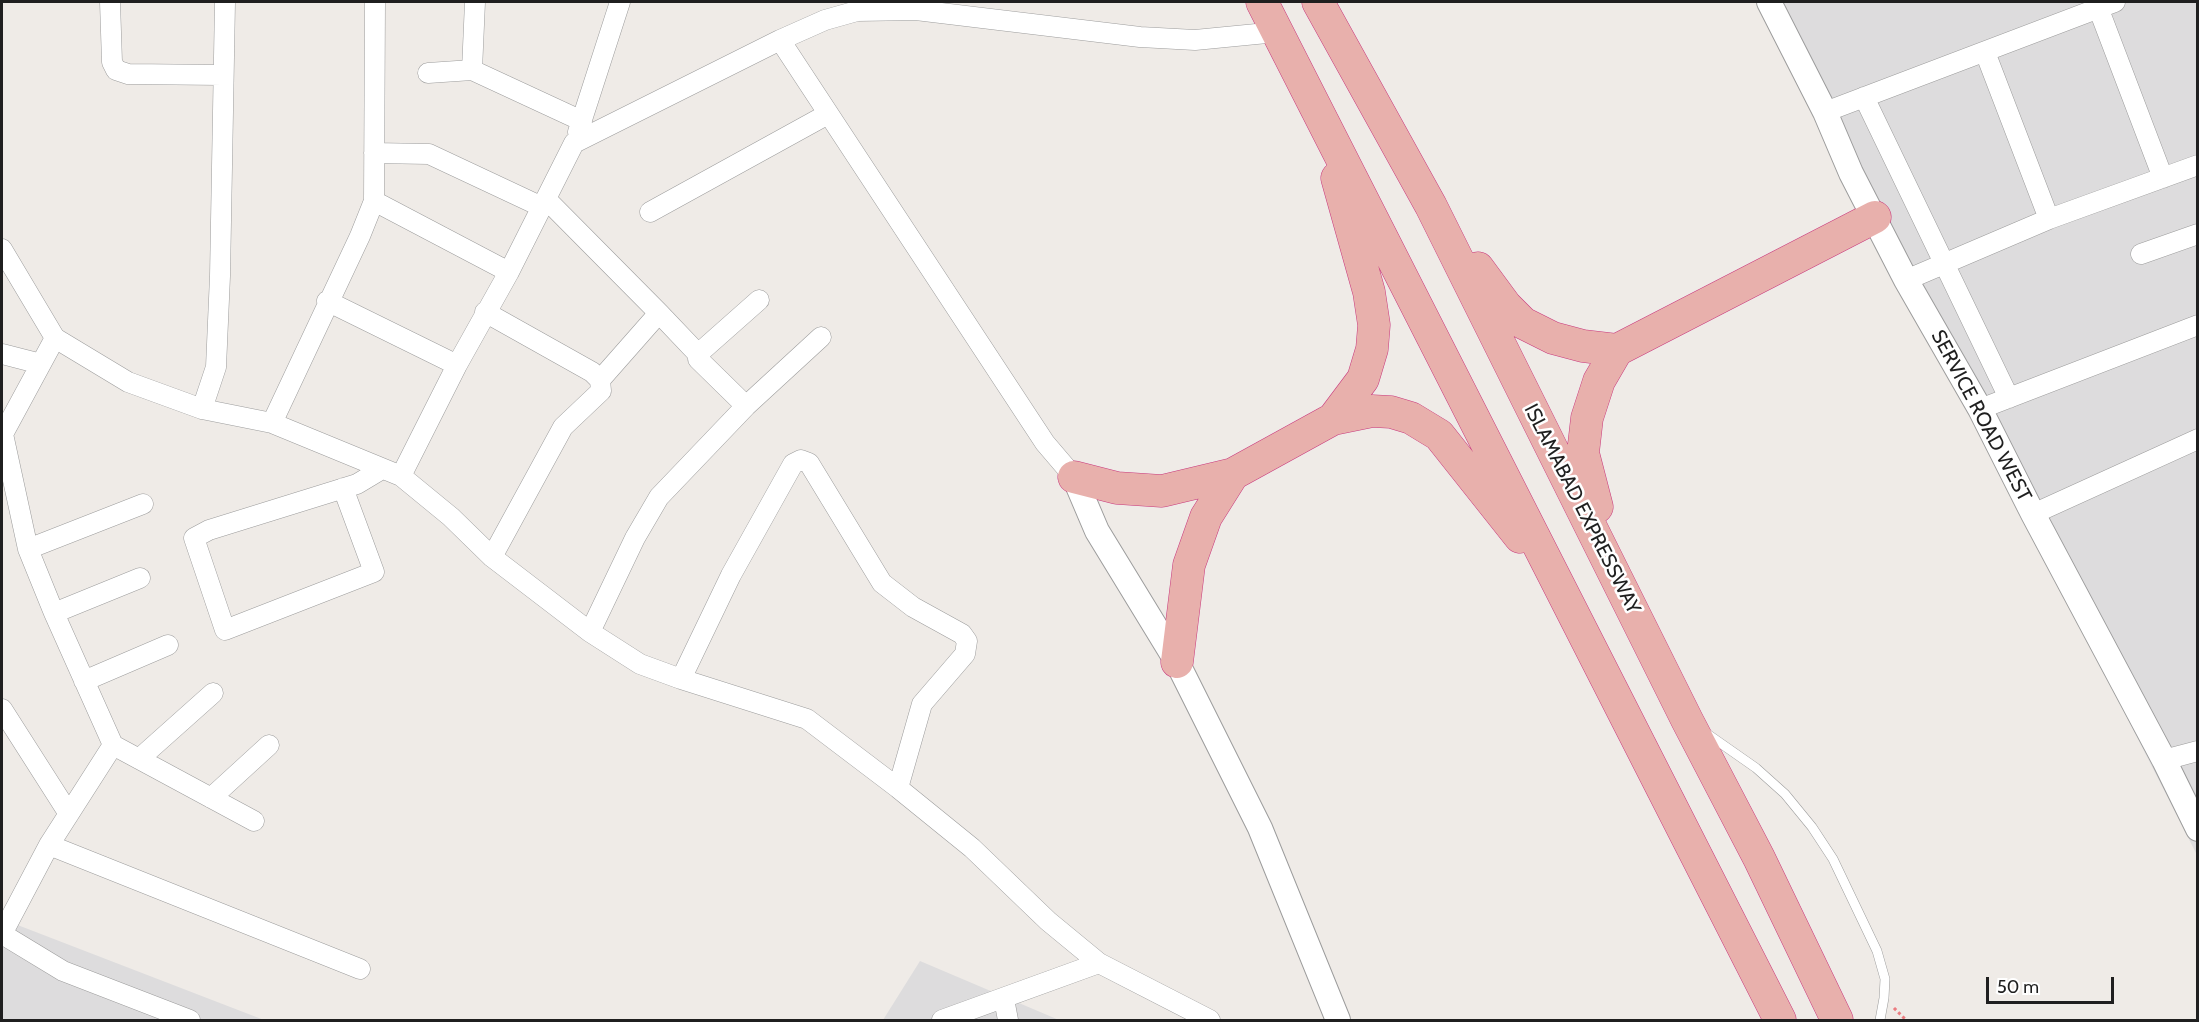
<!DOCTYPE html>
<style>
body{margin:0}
#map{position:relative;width:2199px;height:1022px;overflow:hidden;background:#efebe7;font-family:Cabin,sans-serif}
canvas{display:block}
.frame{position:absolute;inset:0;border:3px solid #1f1f1f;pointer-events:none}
.scale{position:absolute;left:1986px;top:977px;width:128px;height:27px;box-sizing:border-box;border:3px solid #1f1f1f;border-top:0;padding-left:8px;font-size:18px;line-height:21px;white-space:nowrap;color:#1f1f1f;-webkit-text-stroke:4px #fff;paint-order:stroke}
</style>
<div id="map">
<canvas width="2199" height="1022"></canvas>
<div class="frame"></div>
<div class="scale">50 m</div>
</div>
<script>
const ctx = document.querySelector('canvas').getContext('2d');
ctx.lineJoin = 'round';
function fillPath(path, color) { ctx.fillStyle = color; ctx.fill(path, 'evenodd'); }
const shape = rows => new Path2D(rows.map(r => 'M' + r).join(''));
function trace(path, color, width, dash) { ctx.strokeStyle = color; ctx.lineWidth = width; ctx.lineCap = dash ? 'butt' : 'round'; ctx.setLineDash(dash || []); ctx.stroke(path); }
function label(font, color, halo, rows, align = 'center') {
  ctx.font = font + ' Cabin,sans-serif'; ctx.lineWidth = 5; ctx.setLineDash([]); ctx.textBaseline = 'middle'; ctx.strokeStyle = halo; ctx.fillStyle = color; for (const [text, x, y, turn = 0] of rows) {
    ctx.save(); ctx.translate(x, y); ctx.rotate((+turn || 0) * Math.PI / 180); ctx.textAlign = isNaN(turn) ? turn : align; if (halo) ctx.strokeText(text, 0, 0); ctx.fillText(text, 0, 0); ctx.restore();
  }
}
const residential = shape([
 [1762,2,2197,2,2197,855],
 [2,919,264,1020,2,1020],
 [920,961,1059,1020,883,1020]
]);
const path = shape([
 [1894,1008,1906,1020]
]);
const service = shape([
 [1706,733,1756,768,1785,794,1812,827,1833,859,1877,951,1885,979,1884,998,1880,1020]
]);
const minor = shape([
 [110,2,112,62,116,70,128,74,222,75],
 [2096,2,2163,178],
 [780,40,1045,443,1074,477],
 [1985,52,2049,219],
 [472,70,475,2],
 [428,73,472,70,582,121],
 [1864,97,2009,398],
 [1825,112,2115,2],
 [578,132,620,2],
 [374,153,429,154,542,207],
 [546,199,659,313,698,354,698,359,746,406],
 [374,201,509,272],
 [650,212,828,114],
 [2,249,55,338,128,382,202,409,272,423,401,476,451,517,492,557,590,632,640,664,681,679,807,719,898,788,972,848,1048,921,1099,963,1210,1020],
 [2141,254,2198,234],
 [1906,280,2049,219,2198,165],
 [327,301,457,365],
 [485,312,592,372,600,380,601,391,563,427,492,557],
 [55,338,3,434,28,549,54,613,113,745,254,821],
 [2,354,41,364],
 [698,354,759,300],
 [600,380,659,313],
 [202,409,216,367,220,276,225,2],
 [1980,409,2198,325],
 [272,423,360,236,374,201,375,2],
 [401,476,457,365,509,272,574,143,780,40,825,20,857,11,916,10,1140,37,1195,40,1277,32],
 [343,488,374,572,225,630,194,538,209,530,357,484,382,469],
 [2033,514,2198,439],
 [28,549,143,504],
 [54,613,140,578],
 [590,632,635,538,659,497,746,406,821,337],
 [681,679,731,575,793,464,801,460,809,463,882,583,913,607,962,634,967,641,965,654,922,704,898,788],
 [84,681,168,645],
 [2,709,69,814],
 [139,759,213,693],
 [2164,760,2198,751],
 [211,798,269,745],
 [49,845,360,969],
 [2,934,49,845,113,745],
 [2,934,63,971,190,1020],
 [1004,999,1008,1020],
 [942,1020,1099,963]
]);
const tertiary = shape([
 [1769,2,1825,112,1851,173,1906,280,1980,409,2033,514,2164,760,2198,829],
 [1074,477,1097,531,1177,662,1260,828,1338,1020]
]);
const trunk = shape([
 [1262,2,1780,1020],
 [1318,2,1431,206,1687,720,1759,858,1837,1020],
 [1478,268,1506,306,1523,323,1553,338,1583,346,1617,350],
 [1333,419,1363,379,1372,349,1374,325,1369,292,1337,178],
 [1074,477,1117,488,1162,491,1233,474],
 [1597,507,1583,453,1587,418,1599,381,1617,350,1875,217],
 [1177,662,1189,565,1206,517,1233,474,1333,419,1372,411,1391,412,1411,418,1439,435,1520,537]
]);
const streetNames = [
 ["SERVICE ROAD WEST",1981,416,62],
 ["ISLAMABAD EXPRESSWAY",1582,509,63]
];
fillPath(residential, '#dddcdd');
trace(service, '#9c9c9c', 10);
trace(minor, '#9c9c9c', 21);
trace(tertiary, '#9c9c9c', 26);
trace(trunk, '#c8397e', 33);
trace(path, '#eb7c80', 3, [3, 3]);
trace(service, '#fff', 9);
trace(minor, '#fff', 20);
trace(tertiary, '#fff', 24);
trace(trunk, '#e8b0ac', 32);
label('20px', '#1f1f1f', '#fff', streetNames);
</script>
